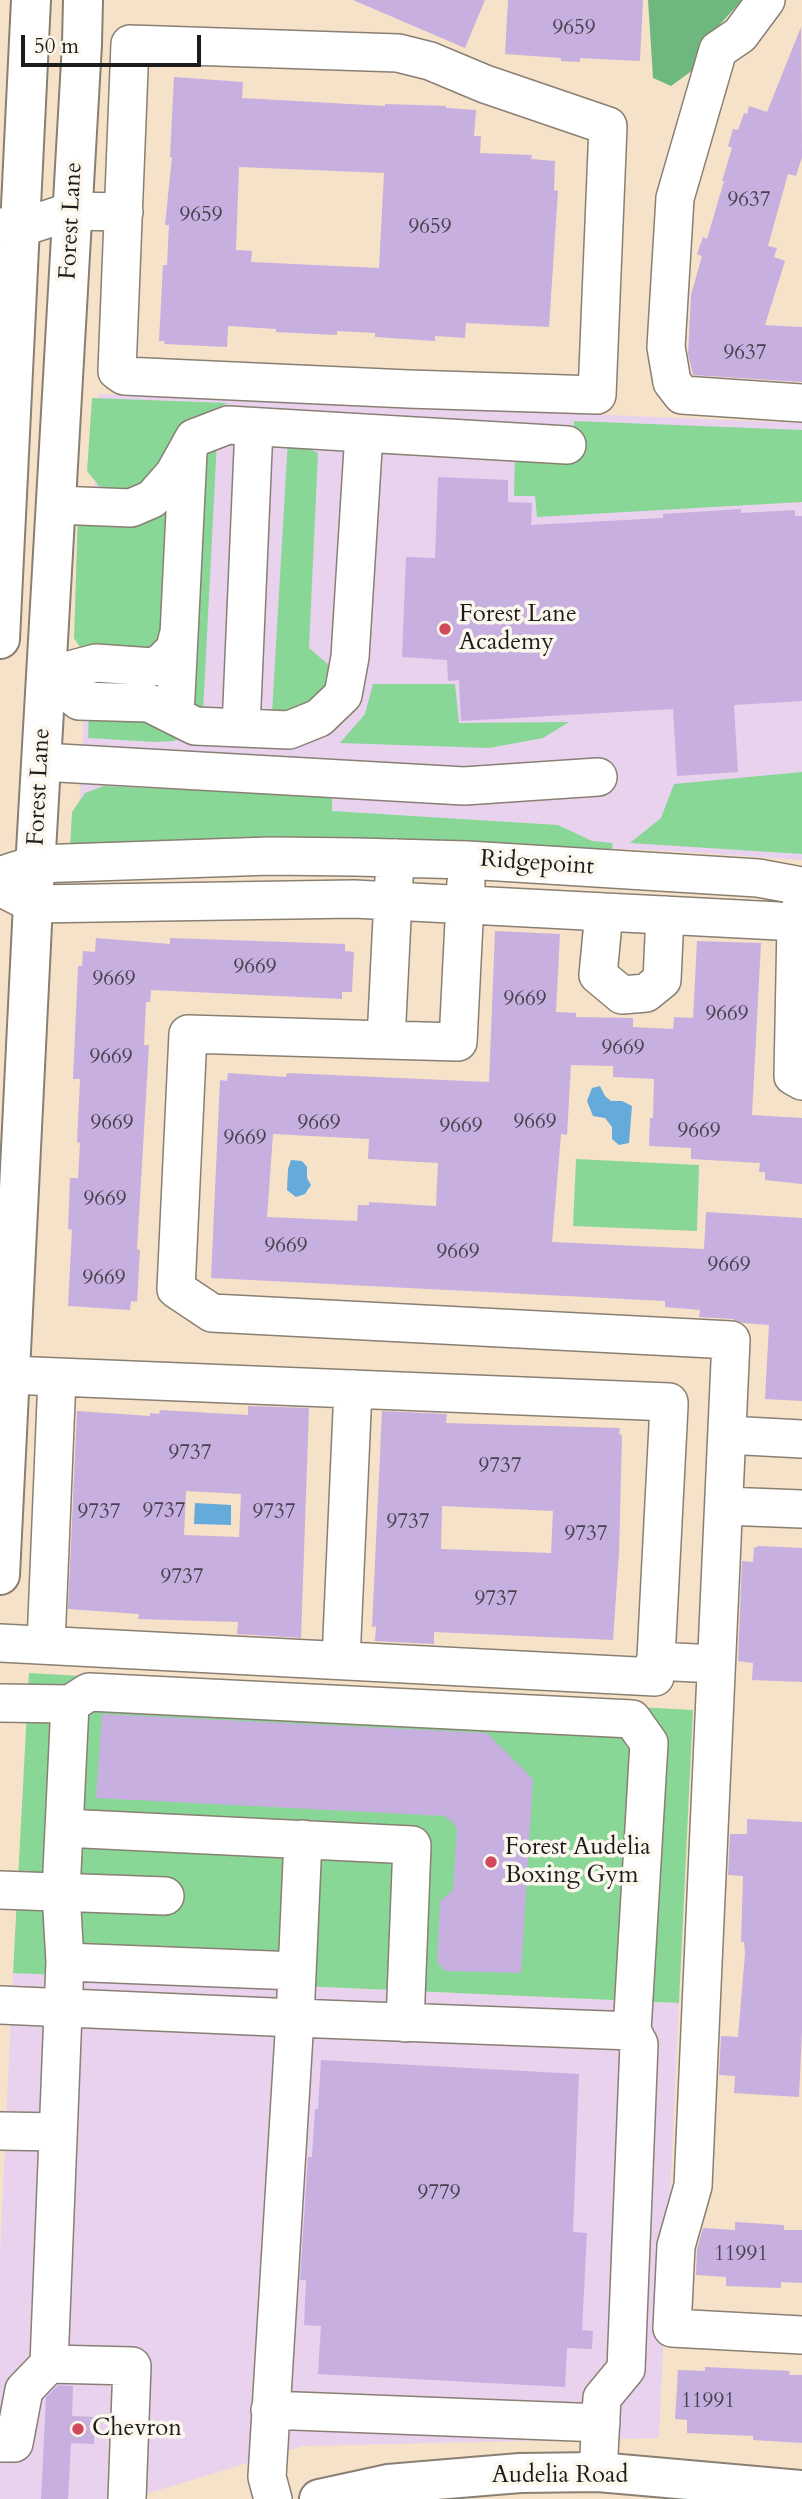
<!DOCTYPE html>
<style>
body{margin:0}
#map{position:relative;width:802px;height:2499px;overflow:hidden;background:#f6e2c9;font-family:Cardo,serif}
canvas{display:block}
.scale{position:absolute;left:21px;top:35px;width:180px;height:32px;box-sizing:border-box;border:4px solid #1c1c1c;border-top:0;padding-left:9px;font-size:21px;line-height:24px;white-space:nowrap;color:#1c1c1c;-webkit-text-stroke:5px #fbf7ec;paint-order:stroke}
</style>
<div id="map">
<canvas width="802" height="2499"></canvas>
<div class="scale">50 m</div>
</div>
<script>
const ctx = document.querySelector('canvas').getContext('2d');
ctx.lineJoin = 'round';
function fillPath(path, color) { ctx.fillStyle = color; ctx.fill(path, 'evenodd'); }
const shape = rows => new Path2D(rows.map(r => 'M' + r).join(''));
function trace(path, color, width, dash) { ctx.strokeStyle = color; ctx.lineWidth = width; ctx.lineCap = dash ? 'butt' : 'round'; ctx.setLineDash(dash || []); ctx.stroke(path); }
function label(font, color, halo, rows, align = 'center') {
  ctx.font = font + ' Cardo,serif'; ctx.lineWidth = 7; ctx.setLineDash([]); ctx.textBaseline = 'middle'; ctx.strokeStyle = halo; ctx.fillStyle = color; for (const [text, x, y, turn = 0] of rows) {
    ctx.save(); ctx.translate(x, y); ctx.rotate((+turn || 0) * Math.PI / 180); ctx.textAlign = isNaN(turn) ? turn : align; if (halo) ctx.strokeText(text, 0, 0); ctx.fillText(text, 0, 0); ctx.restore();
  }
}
const built = shape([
 [99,394,802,423,802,860,671,851,347,836,78,838],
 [13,1973,679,2003,659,2438,303,2446,130,2499,0,2499,0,2254]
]);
const green = shape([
 [92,398,228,403,205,413,186,429,151,479,121,491,99,486,87,471],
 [574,421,802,430,802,502,537,517,535,496,514,496,515,450,572,453],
 [288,439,318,453,309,648,330,666,325,687,313,698,291,711,272,713],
 [217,441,203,712,188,700,194,465],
 [172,495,166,633,151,652,81,649,74,638,78,511],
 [373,684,455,684,459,723,569,722,543,738,489,748,340,743,365,714],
 [89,712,142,715,182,738,173,741,155,742,88,738],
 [802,772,802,854,630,843,661,818,674,784],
 [104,786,332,797,332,811,558,825,592,841,612,843,613,853,200,840,70,849,72,812,85,793],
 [576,1159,699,1165,697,1231,573,1226],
 [29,1673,693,1710,679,2003,13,1973]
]);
const forest = shape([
 [648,0,742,0,705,41,693,70,671,86,653,78]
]);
const water = shape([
 [600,1086,605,1096,611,1101,622,1101,632,1106,629,1143,619,1145,612,1139,612,1127,605,1118,593,1116,587,1101,592,1088],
 [291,1160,302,1161,307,1167,307,1178,311,1185,305,1194,296,1197,287,1190,288,1169],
 [195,1503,231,1505,231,1525,194,1524]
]);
const building = shape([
 [353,0,485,0,465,48],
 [508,0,643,0,640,61,580,58,580,62,561,61,561,58,505,54],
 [801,27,802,157,796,176,788,174,768,246,777,248,774,257,785,261,765,325,802,327,802,382,693,375,688,354,691,295,702,256,697,254,703,237,707,239,724,181,722,181,732,148,728,146,733,129,738,130,744,113,747,114,749,106,767,112],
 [174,77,243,82,242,98,385,106,385,104,446,106,446,108,476,110,474,136,481,136,480,153,532,155,531,159,555,161,554,190,558,191,549,327,466,323,465,338,435,336,435,341,375,337,375,333,337,331,337,335,276,332,276,329,228,326,227,347,164,344,165,341,159,341,163,265,167,265,169,225,165,225,172,157,170,157],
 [239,167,384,173,379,268,251,262,252,251,236,250],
 [438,477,508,480,508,502,532,503,531,525,663,518,663,514,741,509,741,513,795,510,795,516,802,516,802,701,734,705,738,772,677,776,673,709,461,721,459,680,448,681,447,660,402,657,406,557,435,558],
 [495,931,560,934,556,1012,576,1013,576,1017,633,1018,633,1027,673,1029,674,1017,693,1018,697,941,761,943,752,1115,802,1118,802,1184,765,1180,765,1172,759,1172,760,1163,691,1159,691,1148,649,1146,650,1118,653,1118,654,1079,613,1077,613,1066,571,1065,567,1135,561,1134,552,1242,704,1249,706,1212,802,1218,802,1401,765,1399,769,1325,743,1323,732,1319,699,1317,700,1310,665,1307,665,1301,211,1278,220,1080,227,1081,228,1073,286,1077,287,1073,489,1082],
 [273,1134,369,1139,368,1159,438,1163,436,1206,369,1202,369,1205,358,1205,357,1221,267,1217],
 [96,938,170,944,170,938,345,944,345,951,354,952,352,992,342,992,342,999,151,990,150,1002,146,1002,144,1045,149,1045,137,1249,140,1250,137,1302,131,1301,130,1310,68,1306,72,1230,68,1229,70,1178,78,1178,80,1143,77,1142,80,1079,73,1079,78,966,82,966,83,951,95,952],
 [248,1406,309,1408,301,1638,237,1634,238,1622,138,1619,139,1614,68,1609,77,1411,150,1416,150,1413,159,1414,160,1410,248,1415],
 [186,1491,241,1494,239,1537,184,1535],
 [382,1411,447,1414,446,1423,620,1428,619,1434,622,1435,619,1553,613,1640,434,1632,434,1644,375,1641,376,1626,372,1627],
 [442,1506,553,1511,551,1553,441,1549],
 [759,1546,802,1548,802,1682,752,1680,753,1663,738,1661,742,1561,753,1562,754,1548],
 [102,1714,487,1733,533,1779,521,1973,445,1971,437,1962,440,1901,453,1890,457,1827,445,1816,96,1798],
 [747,1819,802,1822,802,2030,799,2097,734,2093,735,2076,719,2075,721,2036,738,2037,745,1954,744,1942,741,1942,743,1876,728,1875,730,1834,747,1834],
 [321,2060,579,2074,573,2232,587,2233,582,2330,593,2331,592,2349,567,2348,565,2387,318,2374,321,2326,304,2325,306,2280,300,2280,308,2157,312,2157,315,2109,318,2109],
 [735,2222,784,2225,784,2230,802,2230,802,2283,781,2282,781,2288,726,2286,726,2277,696,2275,697,2249,703,2228,735,2230],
 [705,2367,790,2371,789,2375,802,2375,802,2443,753,2440,753,2436,687,2433,687,2420,675,2419,678,2370,705,2371],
 [58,2385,73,2386,72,2416,95,2417,94,2444,71,2443,68,2499,41,2499,46,2397]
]);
const minor = shape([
 [766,0,740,35,718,50,675,198,666,347,672,382,682,395,802,403],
 [130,44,398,53,430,61,485,84,608,126,597,395,408,389,124,376,117,371,130,44],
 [0,227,20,228,72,211,124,212],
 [56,505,131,508,152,499,174,474,194,438,228,425,567,445],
 [47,676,79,701,149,703,195,726,289,730,319,718,343,695,350,657,364,433],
 [47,676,96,663,153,667,162,662,175,649,178,636],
 [175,716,188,452],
 [241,728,254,427],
 [42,762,464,786,598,777],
 [395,858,386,1040,188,1034,176,1289,212,1313,731,1340,693,2186,676,2246,672,2328,802,2335],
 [8,873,36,864,270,856,356,857,467,860,758,878,802,886],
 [0,887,33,904,354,899,778,921,802,926],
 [802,903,796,924,793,1076,802,1081],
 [604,912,598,975,622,995,646,993,662,980,665,915],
 [386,1040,458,1042,466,882],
 [727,1435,802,1439],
 [724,1506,802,1509],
 [0,1643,655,1677,669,1406,669,1402,9,1375],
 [46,1644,57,1377],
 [341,1660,353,1389],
 [655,1661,716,1664],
 [0,1703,70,1704,61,1892,65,1962,49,2364,24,2390,14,2443,0,2443],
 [70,1704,89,1692,632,1719,649,1743,632,2031],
 [64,1828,412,1845,405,2023],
 [0,1890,165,1896],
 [65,1962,297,1971],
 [0,2005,295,2018,303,1839],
 [0,2131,58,2132],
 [49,2364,132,2366,127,2499],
 [270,2410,601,2423],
 [273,2499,267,2477,295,2018,632,2031,639,2044,626,2369,602,2398,598,2472]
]);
const major = shape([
 [0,639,31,0],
 [0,1575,33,904,82,44,83,0],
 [319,2499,388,2484,520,2473,598,2472,802,2490]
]);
const markers = [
 [445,629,7,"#d1495b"],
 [491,1862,7,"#d1495b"],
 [78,2429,7,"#d1495b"]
];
const numberNames = [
 ["9659",574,29],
 ["9637",749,201],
 ["9659",201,216],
 ["9659",430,228],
 ["9637",745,354],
 ["9669",255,968],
 ["9669",114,980],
 ["9669",525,1000],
 ["9669",727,1015],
 ["9669",623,1049],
 ["9669",111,1058],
 ["9669",535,1123],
 ["9669",112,1124],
 ["9669",319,1124],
 ["9669",461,1127],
 ["9669",699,1132],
 ["9669",245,1139],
 ["9669",105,1200],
 ["9669",286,1247],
 ["9669",458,1253],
 ["9669",729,1266],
 ["9669",104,1279],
 ["9737",190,1454],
 ["9737",500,1467],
 ["9737",164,1512],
 ["9737",99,1513],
 ["9737",274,1513],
 ["9737",408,1523],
 ["9737",586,1535],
 ["9737",182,1578],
 ["9737",496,1600],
 ["9779",439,2194],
 ["11991",741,2255],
 ["11991",708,2402]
];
const streetNames = [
 ["Forest Lane",72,221,-87],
 ["Forest Lane",40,787,-87],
 ["Ridgepoint",537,864,4],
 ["Audelia Road",560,2476]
];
const poiNames = [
 ["Forest Lane",459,615],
 ["Academy",459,643],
 ["Forest Audelia",505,1848],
 ["Boxing Gym",505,1876],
 ["Chevron",92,2429]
];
fillPath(built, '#e8d2ee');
fillPath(green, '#89d796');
fillPath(forest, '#6eb87f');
fillPath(water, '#64aada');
fillPath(building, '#c7afdf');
trace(minor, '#897f72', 40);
trace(major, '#897f72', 42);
trace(minor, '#fff', 37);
trace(major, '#fff', 38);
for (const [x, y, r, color] of markers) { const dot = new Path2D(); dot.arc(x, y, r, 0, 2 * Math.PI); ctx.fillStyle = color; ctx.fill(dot); trace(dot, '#fbf7ec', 2.5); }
label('21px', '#47414d', null, numberNames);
label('24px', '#1c1c1c', '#fbf7ec', streetNames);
label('24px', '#1c1c1c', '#fbf7ec', poiNames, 'left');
</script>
